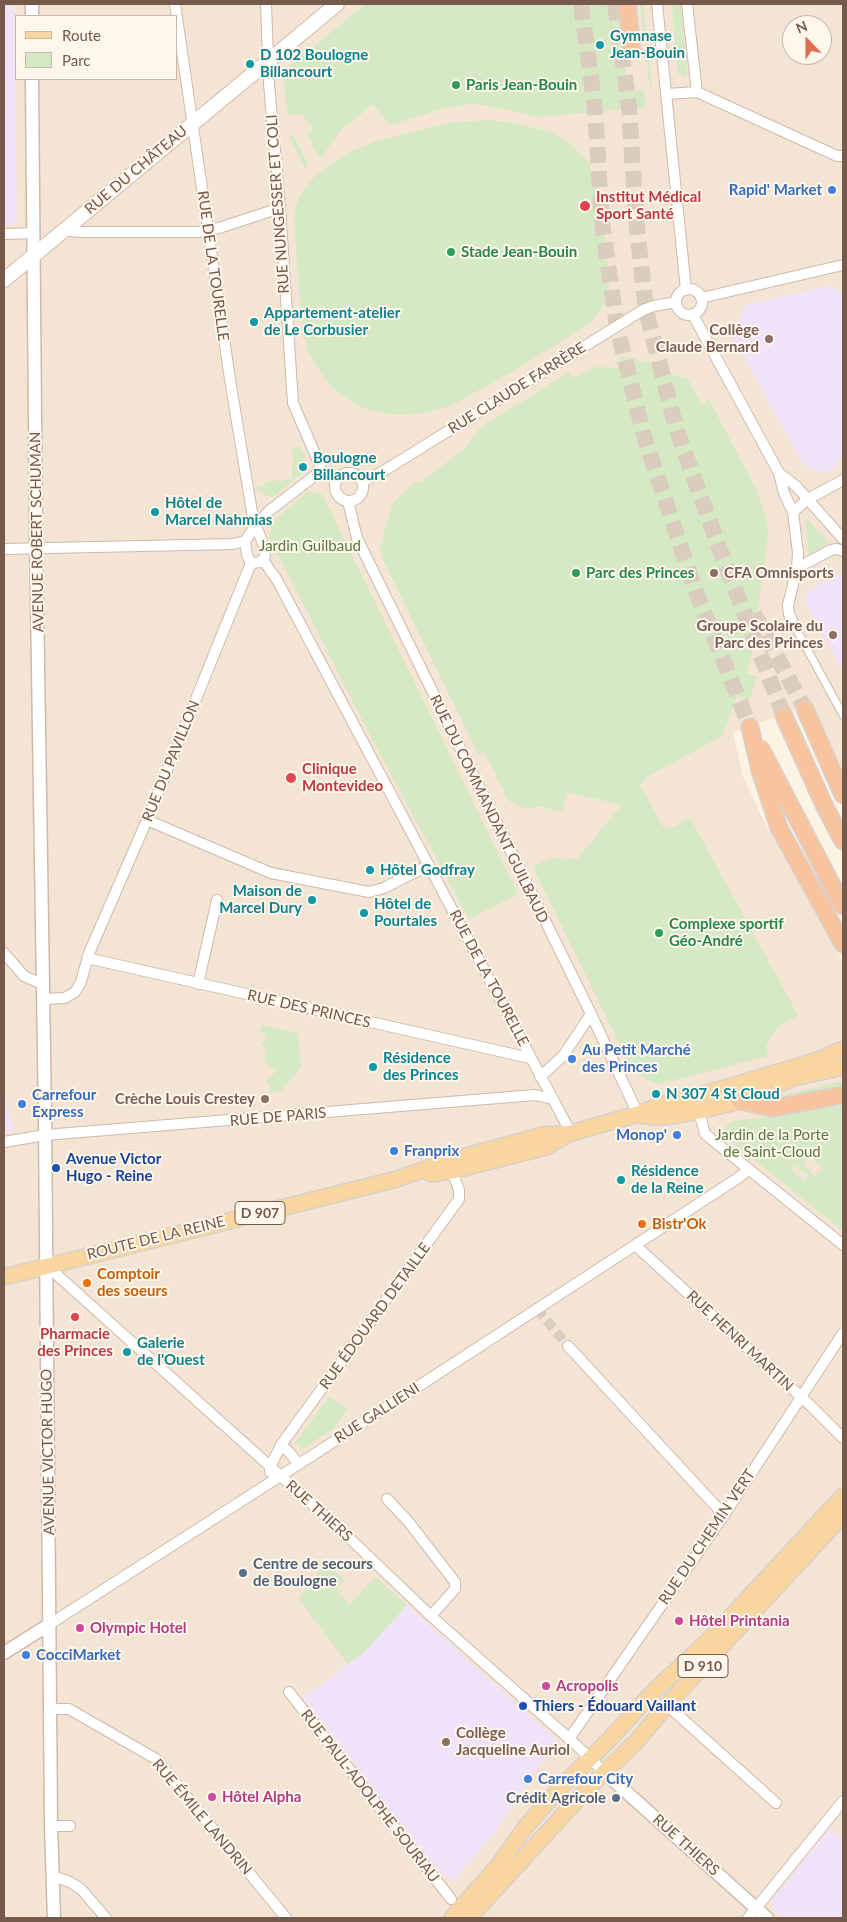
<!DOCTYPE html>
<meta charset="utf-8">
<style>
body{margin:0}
#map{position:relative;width:847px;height:1922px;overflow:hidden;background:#fcf3e5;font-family:Lato,sans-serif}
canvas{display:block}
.frame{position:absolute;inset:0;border:5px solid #75594b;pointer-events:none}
.legend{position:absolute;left:15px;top:15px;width:162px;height:65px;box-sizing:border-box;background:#fff7ec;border:1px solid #c8b8ac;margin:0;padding:6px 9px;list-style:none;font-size:15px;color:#75594b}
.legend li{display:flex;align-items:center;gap:10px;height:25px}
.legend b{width:25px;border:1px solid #c8b8ac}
.north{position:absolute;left:782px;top:15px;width:50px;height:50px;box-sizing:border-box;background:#fff7ec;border:1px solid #c8b8ac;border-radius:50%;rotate:338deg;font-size:14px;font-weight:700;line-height:20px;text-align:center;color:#75594b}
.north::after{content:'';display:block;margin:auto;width:18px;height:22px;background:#e36c4d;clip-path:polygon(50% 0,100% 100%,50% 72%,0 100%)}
</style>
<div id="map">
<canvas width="847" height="1922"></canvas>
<div class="frame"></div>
<ul class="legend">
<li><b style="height:6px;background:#f9d69f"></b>Route</li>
<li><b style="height:14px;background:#d4e9c4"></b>Parc</li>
</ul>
<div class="north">N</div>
</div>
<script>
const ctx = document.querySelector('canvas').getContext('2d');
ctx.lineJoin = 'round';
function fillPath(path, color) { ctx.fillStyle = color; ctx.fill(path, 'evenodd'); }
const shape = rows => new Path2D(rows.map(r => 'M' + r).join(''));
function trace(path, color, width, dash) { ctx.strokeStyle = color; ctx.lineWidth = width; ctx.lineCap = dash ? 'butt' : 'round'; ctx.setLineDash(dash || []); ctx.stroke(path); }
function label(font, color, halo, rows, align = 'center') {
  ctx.font = font + ' Lato,sans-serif'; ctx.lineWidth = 4; ctx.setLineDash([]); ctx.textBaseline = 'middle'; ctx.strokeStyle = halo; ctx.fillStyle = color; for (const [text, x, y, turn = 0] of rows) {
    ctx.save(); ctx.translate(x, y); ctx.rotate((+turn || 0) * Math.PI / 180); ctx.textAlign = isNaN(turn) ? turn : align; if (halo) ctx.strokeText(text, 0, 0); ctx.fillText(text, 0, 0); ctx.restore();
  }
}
const residential = shape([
 [4,4,843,4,843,770,810,705,733,732,743,777,764,821,843,962,843,1918,4,1918],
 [16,16,176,16,176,79,16,79],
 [792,25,822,25,822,55,792,55]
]);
const education = shape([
 [4,4,11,4,14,6,17,219,11,225,4,225],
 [829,286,843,293,843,458,835,462,837,466,824,473,807,466,805,467,732,336,745,305],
 [837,574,843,575,843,671,805,602,809,589],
 [4,1090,14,1132,4,1134],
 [407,1605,557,1740,491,1838,452,1882,431,1862,303,1698,364,1652],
 [829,1829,843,1840,843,1918,783,1918,773,1909,772,1900]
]);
const green = shape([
 [366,4,618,4,628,91,644,90,646,107,541,117,484,105,470,104,444,108,390,125,373,104,340,131,320,159,307,134,312,131,313,128,302,115,293,114,287,115,284,81,290,66],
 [640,4,643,4,652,88,650,88],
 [672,4,681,4,687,74,685,76,678,74],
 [487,120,513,123,551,132,569,142,589,163,598,193,604,228,609,277,609,291,605,303,590,323,510,373,452,405,426,413,400,415,377,412,357,405,340,394,327,382,311,358,306,345,301,314,294,221,295,210,300,195,314,177,334,162,348,153,374,142,449,123],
 [293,134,308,164,304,167,289,137],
 [620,356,667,367,665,373,687,378,703,406,708,398,755,487,764,511,768,532,765,559,755,627,749,650,753,650,746,673,757,677,749,700,737,696,722,736,648,776,640,785,662,826,671,828,690,818,798,1015,776,1028,777,1030,770,1037,766,1046,768,1056,657,1084,634,1073,533,867,552,857,567,860,568,858,576,859,568,870,622,805,567,792,562,812,539,806,532,809,518,806,508,800,484,751,479,756,382,557,380,549,392,504,415,482,420,483,465,448,481,427,570,372,570,377,577,377,595,367,618,368],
 [300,447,305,457,301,474,272,498,257,490,257,487,266,485,265,482,292,479,292,465,294,464,292,448],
 [307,492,322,494,518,894,469,919,367,729,269,537,273,522],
 [805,519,807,519,828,542,824,548,809,556],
 [262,1025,298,1033,301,1067,280,1092,269,1093,270,1086,267,1081,276,1071,264,1061,267,1052,261,1044,267,1037,260,1031],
 [843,1081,843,1089,775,1100,776,1097],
 [843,1100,843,1231,727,1138,724,1132,727,1124,733,1121,761,1118],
 [810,1156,823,1168,815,1176,810,1172,814,1167,813,1166,809,1170,803,1165],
 [793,1164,808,1175,804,1181,793,1172],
 [330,1396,348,1409,333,1429,302,1449,295,1443],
 [325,1562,345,1580,337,1589,349,1605,375,1577,407,1605,364,1652,348,1664,299,1599]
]);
const minorTunnel = shape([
 [537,1309,568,1346]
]);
const trunkTunnel = shape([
 [581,4,595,109,602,223,617,327,644,436,695,590,750,727],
 [615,4,629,107,636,218,646,310,676,428,720,550,784,716],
 [754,614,805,709]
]);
const pedestrian = shape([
 [795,627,843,715]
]);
const minor = shape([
 [175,4,231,386,253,518,265,549,265,556,261,562,251,563],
 [266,4,269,84,280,208,293,403,322,470,336,482],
 [657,4,686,290],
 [687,4,697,92],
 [666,94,697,92,837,156,843,156],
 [64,230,79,232,199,232,219,228,280,208],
 [4,234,34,233],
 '676 302a13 13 0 1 1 26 0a13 13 0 1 1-26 0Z',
 [701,298,843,265],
 [693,315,779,473,784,493,793,512,798,553,797,568,788,605,789,614,795,627],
 [779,473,796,486,843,539],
 '335 487a14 14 0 1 1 28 0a14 14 0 1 1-28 0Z',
 [362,482,382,472,643,310,654,306,676,302],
 [348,501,357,538,591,1014,638,1114],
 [793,512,808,499,843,480],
 [4,549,233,544,245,541],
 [263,560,277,580,571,1133],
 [251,563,247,555,245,541,255,527,269,511,322,470],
 [797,568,831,550,837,549,843,551],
 [147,820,271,873,369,892,384,888,429,865],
 [4,953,24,976,44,985],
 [87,958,530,1058],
 [198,984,217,900],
 [44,999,65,998,75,992,81,982,89,953,147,820,251,563],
 [540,1077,563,1056,591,1014],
 [701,1106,699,1111,705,1134,843,1245],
 [4,1142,45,1135,535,1095,552,1099],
 [635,1245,810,1405,843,1438],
 [46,1265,342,1531,431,1616,574,1743,604,1772],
 [568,1346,724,1515],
 [281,1445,289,1452,299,1464],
 [270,1472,270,1467,281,1445,459,1199,459,1190,450,1166],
 [387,1499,407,1520,455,1582,455,1589,431,1616],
 [50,1624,313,1455,738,1178,748,1170],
 [289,1692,451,1899],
 [667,1705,776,1803],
 [51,1709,69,1709,156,1759,286,1918],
 [569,1739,724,1515,843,1333],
 [51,1826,70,1826],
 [53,1876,70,1882,81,1889,106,1918],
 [748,1918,843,1801]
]);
const tertiary = shape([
 [32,4,32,16],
 [32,79,36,535,45,1119,51,1826,54,1918],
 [4,1653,50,1624],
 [604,1772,767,1918]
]);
const secondary = shape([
 [4,280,337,4]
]);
const primary = shape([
 [640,1115,657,1117,673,1116,699,1111,740,1101,793,1078,843,1067],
 [431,1174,452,1171,546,1147,567,1135],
 [4,1277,397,1179,448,1161,543,1135,571,1133,638,1114,661,1105,715,1091,818,1060,843,1049],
 [452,1918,498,1866,527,1825,562,1786,606,1743,655,1690,711,1638,843,1496],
 [469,1918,586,1790,636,1742,667,1705,843,1515]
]);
const trunk = shape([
 [627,4,632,49],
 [805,709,843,795],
 [784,716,824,805,843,841],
 [750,727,760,771,779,828,843,944],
 [761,749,843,906],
 [740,1101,773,1108,843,1095]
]);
const markers = [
 [600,45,5,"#0f9aa8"],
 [250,64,5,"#0f9aa8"],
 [456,85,5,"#2e9e5b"],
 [832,190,5,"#3f7fe0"],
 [585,206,6,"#e0444e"],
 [451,252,5,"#2e9e5b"],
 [254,322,5,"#0f9aa8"],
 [769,339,5,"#8d6e63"],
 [303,467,5,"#0f9aa8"],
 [155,512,5,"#0f9aa8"],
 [576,573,5,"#2e9e5b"],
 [714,573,5,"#8d6e63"],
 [833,635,5,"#8d6e63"],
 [291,778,6,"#e0444e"],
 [370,870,5,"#0f9aa8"],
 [312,900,5,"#0f9aa8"],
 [364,913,5,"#0f9aa8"],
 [659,933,5,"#2e9e5b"],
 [572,1059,5,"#3f7fe0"],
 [373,1067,5,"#0f9aa8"],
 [656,1094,5,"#0f9aa8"],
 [265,1099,5,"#8d6e63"],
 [22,1104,5,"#3f7fe0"],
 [677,1135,5,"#3f7fe0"],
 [394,1151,5,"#3f7fe0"],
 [56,1168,5,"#1a4fb4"],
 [621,1180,5,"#0f9aa8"],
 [642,1224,5,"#e8710a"],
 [87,1283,5,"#e8710a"],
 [75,1317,5,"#e0444e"],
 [127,1352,5,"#0f9aa8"],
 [243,1573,5,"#5c6f8a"],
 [679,1621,5,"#d1479c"],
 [80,1628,5,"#d1479c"],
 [26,1655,5,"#3f7fe0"],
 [546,1686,5,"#d1479c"],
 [523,1706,5,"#1a4fb4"],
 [446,1742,5,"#8d6e63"],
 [528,1779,5,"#3f7fe0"],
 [212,1797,5,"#d1479c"],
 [616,1798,5,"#5c6f8a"]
];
const shields = [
 [260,1213,50],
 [703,1666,50]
];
const shieldNames = [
 ["D 907",260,1213],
 ["D 910",703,1666]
];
const cultureNames = [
 ["Gymnase",610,36],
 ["Jean-Bouin",610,53],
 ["D 102 Boulogne",260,55],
 ["Billancourt",260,72],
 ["Appartement-atelier",264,313],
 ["de Le Corbusier",264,330],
 ["Boulogne",313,458],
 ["Billancourt",313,475],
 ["Hôtel de",165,503],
 ["Marcel Nahmias",165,520],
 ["Hôtel Godfray",380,870],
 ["Maison de",302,891,"right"],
 ["Marcel Dury",302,908,"right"],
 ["Hôtel de",374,904],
 ["Pourtales",374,921],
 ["Résidence",383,1058],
 ["des Princes",383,1075],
 ["N 307 4 St Cloud",666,1094],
 ["Résidence",631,1171],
 ["de la Reine",631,1188],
 ["Galerie",137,1343],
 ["de l'Ouest",137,1360]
];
const leisureNames = [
 ["Paris Jean-Bouin",466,85],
 ["Stade Jean-Bouin",461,252],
 ["Parc des Princes",586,573],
 ["Complexe sportif",669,924],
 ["Géo-André",669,941]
];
const streetNames = [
 ["RUE DU CHÂTEAU",136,170,-40],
 ["RUE NUNGESSER ET COLI",278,204,-94],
 ["RUE DE LA TOURELLE",213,266,82],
 ["RUE CLAUDE FARRÈRE",517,388,-32],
 ["AVENUE ROBERT SCHUMAN",37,532,-91],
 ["RUE DU PAVILLON",171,761,-68],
 ["RUE DU COMMANDANT GUILBAUD",489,809,64],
 ["RUE DE LA TOURELLE",489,978,62],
 ["RUE DES PRINCES",309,1009,13],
 ["RUE DE PARIS",278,1117,-5],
 ["ROUTE DE LA REINE",156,1238,-14],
 ["RUE ÉDOUARD DETAILLE",375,1316,-54],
 ["RUE HENRI MARTIN",740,1341,43],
 ["RUE GALLIENI",377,1413,-33],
 ["AVENUE VICTOR HUGO",48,1452,-91],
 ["RUE THIERS",319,1511,42],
 ["RUE DU CHEMIN VERT",707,1537,-56],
 ["RUE PAUL-ADOLPHE SOURIAU",370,1796,52],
 ["RUE ÉMILE LANDRIN",202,1817,50],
 ["RUE THIERS",686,1845,42]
];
const shopNames = [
 ["Rapid' Market",822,190,"right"],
 ["Au Petit Marché",582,1050],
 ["des Princes",582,1067],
 ["Carrefour",32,1095],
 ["Express",32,1112],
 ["Monop'",667,1135,"right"],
 ["Franprix",404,1151],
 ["CocciMarket",36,1655],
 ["Carrefour City",538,1779]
];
const healthNames = [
 ["Institut Médical",596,197],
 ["Sport Santé",596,214],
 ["Clinique",302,769],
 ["Montevideo",302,786],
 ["Pharmacie",75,1334,"center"],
 ["des Princes",75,1351,"center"]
];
const educationNames = [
 ["Collège",759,330],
 ["Claude Bernard",759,347],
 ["CFA Omnisports",724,573,"left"],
 ["Groupe Scolaire du",823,626],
 ["Parc des Princes",823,643],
 ["Crèche Louis Crestey",255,1099],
 ["Collège",456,1733,"left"],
 ["Jacqueline Auriol",456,1750,"left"]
];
const parkNames = [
 ["Jardin Guilbaud",310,546],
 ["Jardin de la Porte",772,1135],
 ["de Saint-Cloud",772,1152]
];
const transitNames = [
 ["Avenue Victor",66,1159],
 ["Hugo - Reine",66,1176],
 ["Thiers - Édouard Vaillant",533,1706]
];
const foodNames = [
 ["Bistr'Ok",652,1224],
 ["Comptoir",97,1274],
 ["des soeurs",97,1291]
];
const serviceNames = [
 ["Centre de secours",253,1564],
 ["de Boulogne",253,1581],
 ["Crédit Agricole",606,1798,"right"]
];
const hotelNames = [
 ["Hôtel Printania",689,1621],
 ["Olympic Hotel",90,1628],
 ["Acropolis",556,1686],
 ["Hôtel Alpha",222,1797]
];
fillPath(residential, '#f3e4d4');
fillPath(education, '#f0e2f8');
fillPath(green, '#d4e9c4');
trace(minorTunnel, '#daccbe', 10, [10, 5]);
trace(trunkTunnel, '#daccbe', 16, [16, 8]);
trace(pedestrian, '#cdbaac', 9);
trace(minor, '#cdbaac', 12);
trace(tertiary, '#cdbaac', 15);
trace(secondary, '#d2bcac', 16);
trace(primary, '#d8d1cd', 18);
trace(trunk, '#d8d1cd', 19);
trace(pedestrian, '#fff', 7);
trace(minor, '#fff', 10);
trace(tertiary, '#fff', 12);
trace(secondary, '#fff', 14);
trace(primary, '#f9d69f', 15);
trace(trunk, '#f7c49e', 16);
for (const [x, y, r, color] of markers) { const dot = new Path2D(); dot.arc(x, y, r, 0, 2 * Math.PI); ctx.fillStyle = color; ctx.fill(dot); trace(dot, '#fff7ec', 2); }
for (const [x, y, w] of shields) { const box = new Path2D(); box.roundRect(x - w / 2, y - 11.5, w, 23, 4); ctx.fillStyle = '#fff7ec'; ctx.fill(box); trace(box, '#75594b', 1); }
label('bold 14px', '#75594b', null, shieldNames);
label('bold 15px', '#0d838f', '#fff7ec', cultureNames, 'left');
label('bold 15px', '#27864d', '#fff7ec', leisureNames, 'left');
label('15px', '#75594b', '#fff7ec', streetNames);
label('bold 15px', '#366cbe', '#fff7ec', shopNames, 'left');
label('bold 15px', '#be3a42', '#fff7ec', healthNames, 'left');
label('bold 15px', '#785e54', '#fff7ec', educationNames, 'right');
label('15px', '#547a42', '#fff7ec', parkNames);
label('bold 15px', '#164399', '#fff7ec', transitNames, 'left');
label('bold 15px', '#c56008', '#fff7ec', foodNames, 'left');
label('bold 15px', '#4e5e75', '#fff7ec', serviceNames, 'left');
label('bold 15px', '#b23c85', '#fff7ec', hotelNames, 'left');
</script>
